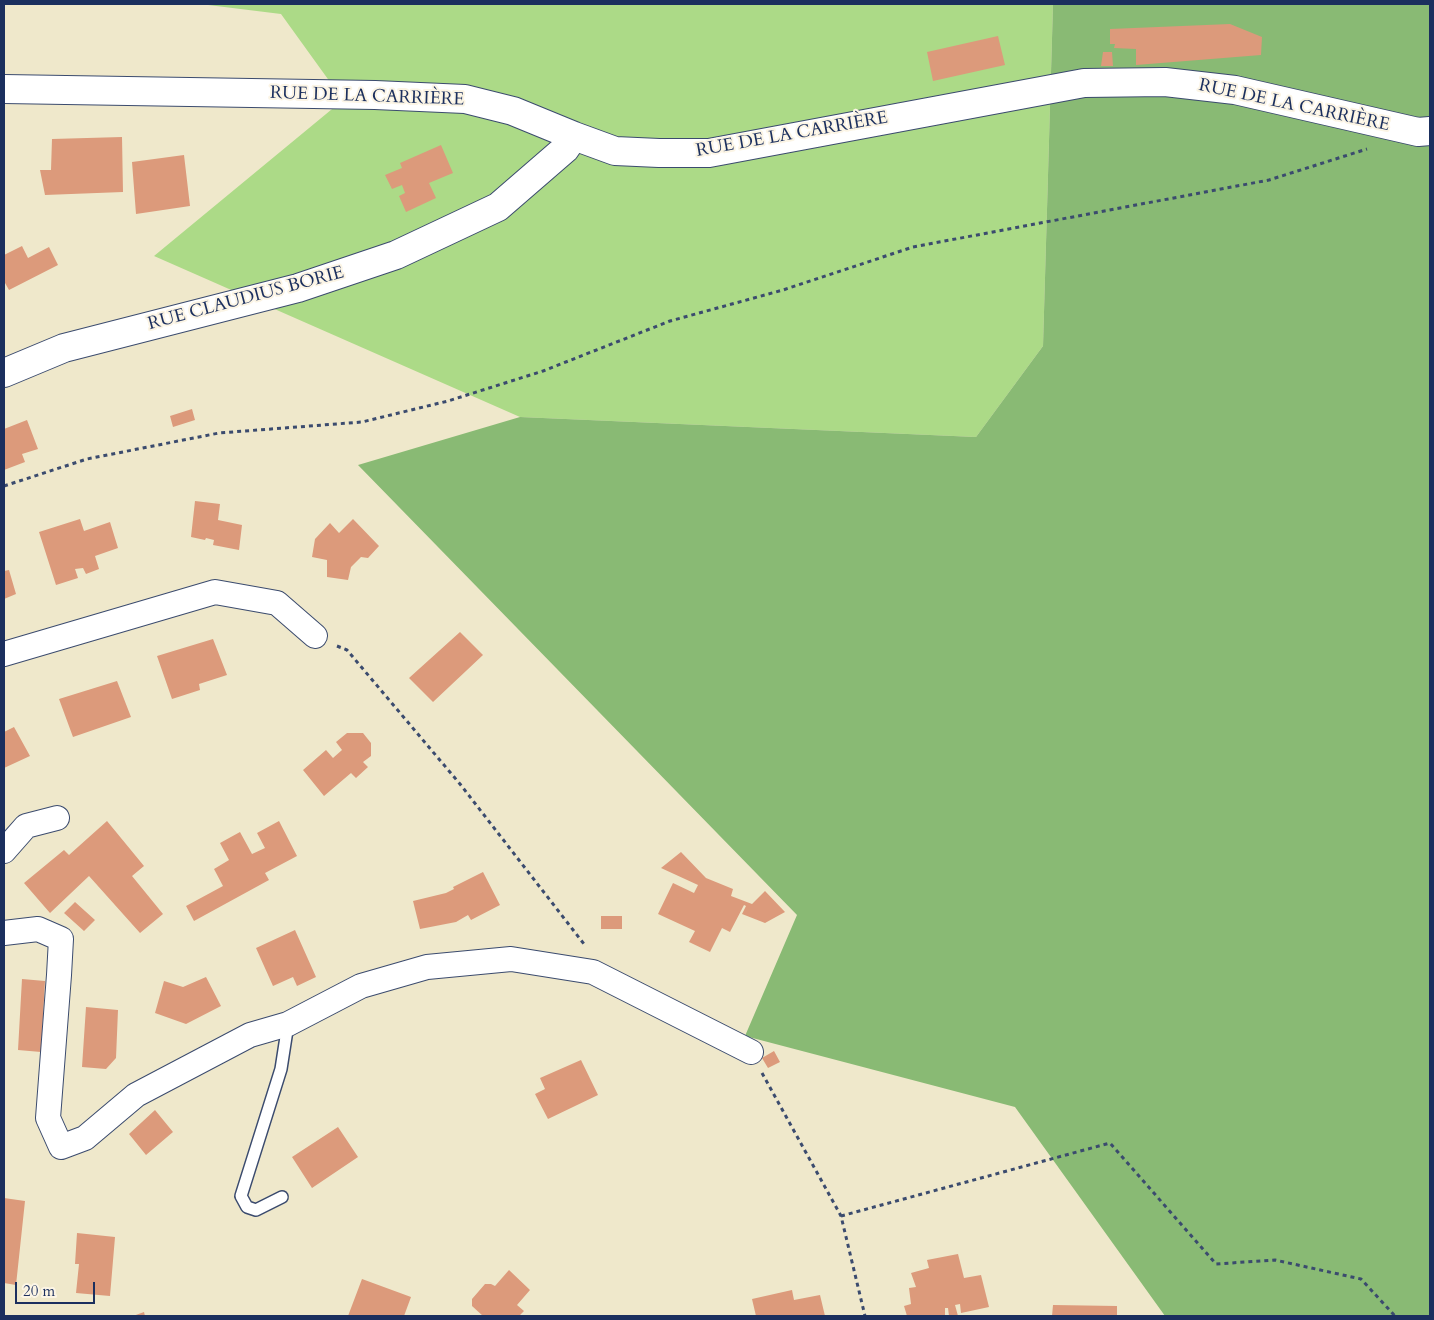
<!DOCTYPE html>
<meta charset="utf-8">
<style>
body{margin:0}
#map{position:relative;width:1434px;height:1320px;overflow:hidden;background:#efe8cb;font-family:Cardo,serif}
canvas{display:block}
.frame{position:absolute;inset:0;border:5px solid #1b2f5e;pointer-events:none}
.scale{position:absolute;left:15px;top:1282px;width:80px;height:22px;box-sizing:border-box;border:2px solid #1b2f5e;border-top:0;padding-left:6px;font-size:15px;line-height:18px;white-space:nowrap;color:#1b2f5e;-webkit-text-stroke:4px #fcf5e5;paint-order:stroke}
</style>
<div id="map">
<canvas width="1434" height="1320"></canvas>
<div class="frame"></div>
<div class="scale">20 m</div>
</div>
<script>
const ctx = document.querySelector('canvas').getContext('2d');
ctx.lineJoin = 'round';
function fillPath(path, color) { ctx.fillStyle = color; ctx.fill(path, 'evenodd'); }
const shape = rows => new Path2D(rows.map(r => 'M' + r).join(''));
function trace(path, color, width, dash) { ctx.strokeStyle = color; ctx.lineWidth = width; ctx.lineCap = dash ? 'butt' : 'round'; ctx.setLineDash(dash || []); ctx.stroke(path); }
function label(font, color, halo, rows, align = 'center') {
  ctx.font = font + ' Cardo,serif'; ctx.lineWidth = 4; ctx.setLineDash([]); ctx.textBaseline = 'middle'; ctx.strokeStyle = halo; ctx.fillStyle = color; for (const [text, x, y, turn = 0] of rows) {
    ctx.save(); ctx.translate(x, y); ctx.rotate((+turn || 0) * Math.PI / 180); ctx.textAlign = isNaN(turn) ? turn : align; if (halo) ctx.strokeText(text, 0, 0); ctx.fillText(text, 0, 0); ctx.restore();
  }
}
const green = shape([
 [200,4,1053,4,1043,346,976,437,520,417,154,256,343,100,281,14]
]);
const forest = shape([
 [1053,4,1430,4,1430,1316,1165,1316,1015,1107,745,1036,797,915,358,465,520,417,976,437,1043,346]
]);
const building = shape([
 [1230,24,1262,37,1261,55,1136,65,1136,49,1114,48,1115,44,1110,44,1110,29],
 [998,36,1005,65,933,81,927,52],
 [1103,52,1112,52,1113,66,1101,66],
 [122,137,123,192,45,195,40,170,51,170,52,139],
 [441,145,453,173,429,183,436,198,406,212,399,196,405,193,402,185,392,189,385,175,402,168,400,163],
 [184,155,190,206,136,214,132,162],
 [22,246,28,258,49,247,58,265,9,290,5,283,4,284,4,255],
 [192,409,195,420,173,427,170,416],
 [27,420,38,449,22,454,25,462,4,470,4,429],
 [195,501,220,504,218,520,242,525,239,550,213,545,214,540,206,538,205,540,191,537],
 [80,519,84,531,110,522,118,548,95,556,99,569,86,574,83,568,75,569,78,578,56,585,39,532],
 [353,519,379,546,368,558,361,557,351,567,348,580,327,577,327,560,312,557,315,539,330,523,339,533],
 [9,570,16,594,4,599,4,571],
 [460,632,483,655,433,702,409,678],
 [213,639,227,675,199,684,200,690,172,699,157,656],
 [117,681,131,717,73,737,59,699],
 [14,727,30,756,4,768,4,732],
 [347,733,363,733,371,743,371,756,363,762,368,767,356,778,351,773,324,796,303,770,326,750,333,758,342,750,336,742],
 [107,821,144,866,132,876,163,914,140,933,89,876,50,913,24,883,64,850,69,855],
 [279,821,297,856,265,873,269,880,194,921,186,906,223,886,214,869,229,860,220,843,240,832,252,854,265,848,257,833],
 [681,852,706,878,733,889,731,896,752,904,765,891,785,912,765,923,742,914,746,906,744,905,730,932,722,928,710,952,689,942,695,931,658,914,673,883,694,893,698,885,661,868],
 [483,872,500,905,471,920,468,915,456,922,420,929,413,901,446,893,454,889,453,887],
 [75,902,95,920,84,931,64,913],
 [601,916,622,916,622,929,601,929],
 [295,930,316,977,297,986,293,977,273,986,256,948],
 [206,977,221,1006,186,1024,155,1013,164,981,183,987],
 [22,979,45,981,41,1052,18,1050],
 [86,1007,118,1010,116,1058,106,1069,82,1067],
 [774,1051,780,1062,768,1068,762,1058],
 [581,1060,598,1095,548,1119,535,1094,545,1089,540,1078],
 [155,1110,173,1132,146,1155,129,1134],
 [338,1127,358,1157,312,1188,292,1157],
 [4,1198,25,1201,16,1285,4,1283],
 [77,1233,115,1237,110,1296,76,1293,79,1264,75,1264],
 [958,1254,964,1278,981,1275,989,1307,961,1313,960,1304,955,1305,958,1316,949,1316,948,1308,945,1308,945,1316,907,1316,904,1306,911,1304,909,1288,916,1287,911,1273,929,1268,927,1260],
 [509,1270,530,1290,517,1305,524,1311,519,1316,483,1316,472,1306,472,1299,485,1284,491,1284,495,1286],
 [362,1279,411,1297,404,1316,348,1316],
 [792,1290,794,1300,820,1295,825,1316,756,1316,752,1299],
 [1053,1305,1117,1306,1117,1316,1052,1316],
 [144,1312,145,1316,133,1316]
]);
const path = shape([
 [4,486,87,459,219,433,362,422,448,401,543,371,670,321,783,290,913,247,1269,180,1367,149],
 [337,646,347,650,460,784,584,944],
 [762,1073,841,1216,865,1316],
 [841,1216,1110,1143,1216,1264,1275,1260,1361,1279,1395,1316]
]);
const service = shape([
 [282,1197,256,1210,247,1207,241,1196,281,1069,288,1024]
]);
const minor = shape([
 [4,654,215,592,277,603,315,636],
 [4,851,26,826,57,818],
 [4,933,38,929,61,939,59,975,48,1118,61,1147,85,1138,136,1095,250,1035,288,1024,361,986,427,967,511,959,593,972,751,1052]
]);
const tertiary = shape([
 [4,89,375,95,465,99,513,111,574,136,615,151,659,153,709,153,1084,83,1165,82,1235,90,1418,132,1430,131],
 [4,373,64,348,298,288,396,255,498,207,565,149,574,136]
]);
const streetNames = [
 ["RUE DE LA CARRIÈRE",367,97,2],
 ["RUE DE LA CARRIÈRE",1294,106,12],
 ["RUE DE LA CARRIÈRE",792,135,-10],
 ["RUE CLAUDIUS BORIE",246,299,-15]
];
fillPath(green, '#acda87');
fillPath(forest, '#89ba74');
fillPath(building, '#dc9a7b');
trace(service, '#3b4b6e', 14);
trace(minor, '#3b4b6e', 26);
trace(tertiary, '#3b4b6e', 30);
trace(path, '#3b4b6e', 3, [4, 4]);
trace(service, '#fff', 11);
trace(minor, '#fff', 24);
trace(tertiary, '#fff', 28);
label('18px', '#1b2f5e', '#fcf5e5', streetNames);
</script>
